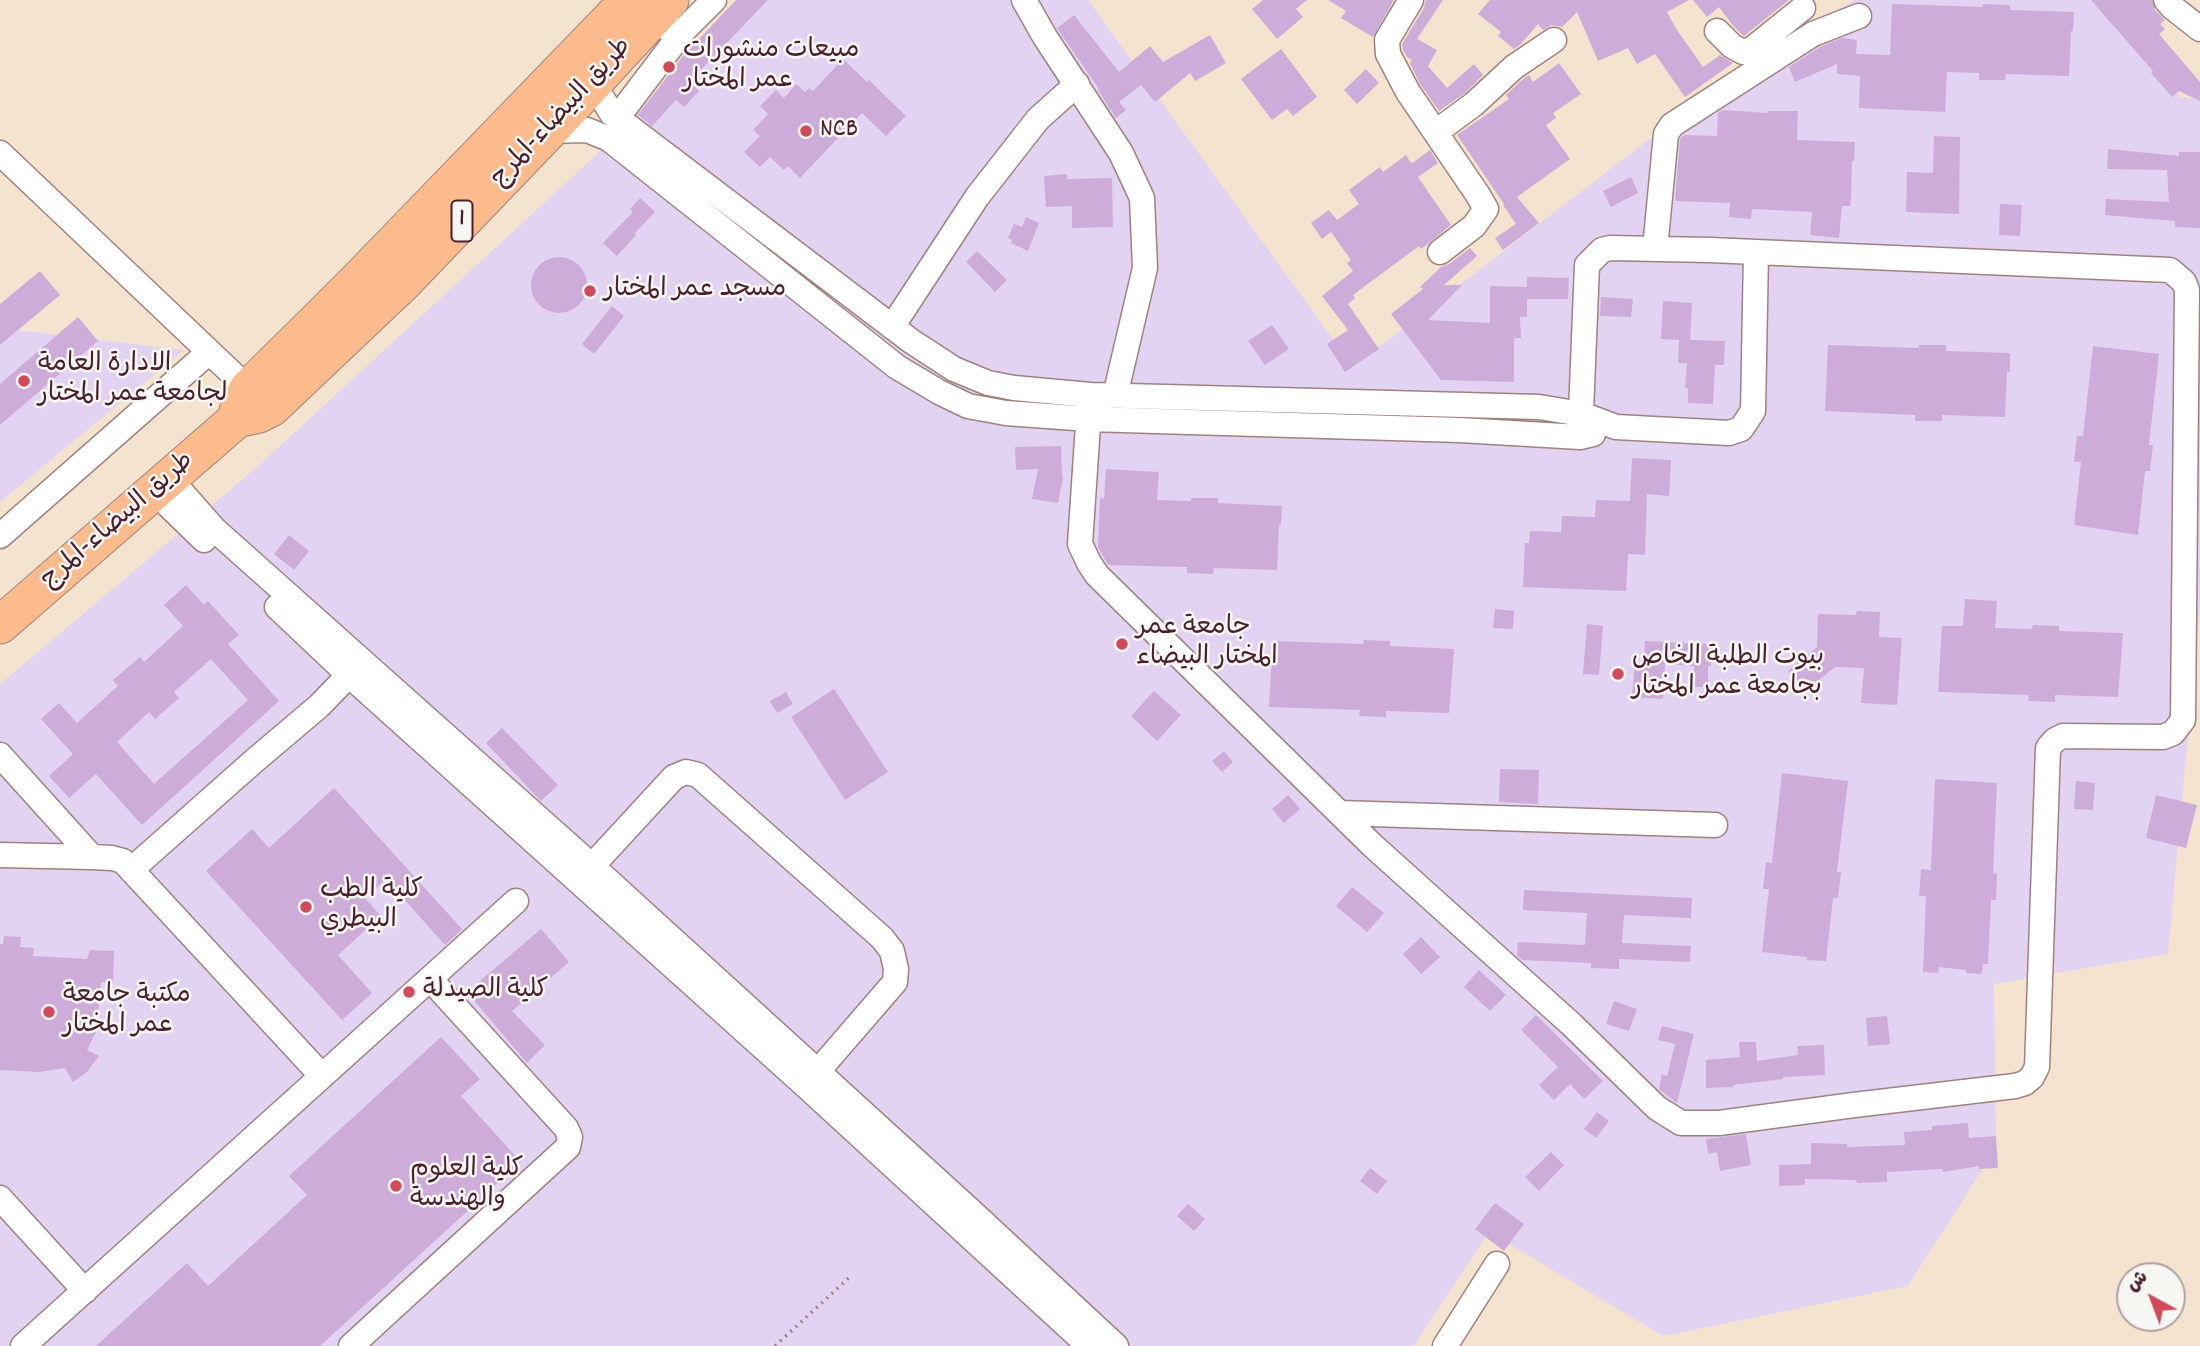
<!DOCTYPE html>
<meta charset="utf-8">
<style>
body{margin:0}
#map{position:relative;width:2200px;height:1346px;overflow:hidden;background:#f4e4cf;font-family:Dekko,"Playpen Sans Arabic",sans-serif}
canvas{display:block}
.north{position:absolute;left:2116px;top:1262px;width:70px;height:70px;box-sizing:border-box;background:#f6f6f2;border:2px solid #b1a0a2;border-radius:50%;rotate:319deg;font-size:19px;font-weight:700;line-height:28px;text-align:center;color:#4a1f2b}
.north::after{content:'';display:block;margin:auto;width:24px;height:32px;background:#d1495b;clip-path:polygon(50% 0,100% 100%,50% 72%,0 100%)}
</style>
<div id="map">
<canvas width="2200" height="1346"></canvas>
<div class="north">ش</div>
</div>
<script>
const ctx = document.querySelector('canvas').getContext('2d');
ctx.lineJoin = 'round';
function fillPath(path, color) { ctx.fillStyle = color; ctx.fill(path, 'evenodd'); }
const shape = rows => new Path2D(rows.map(r => 'M' + r).join(''));
function trace(path, color, width, dash) { ctx.strokeStyle = color; ctx.lineWidth = width; ctx.lineCap = dash ? 'butt' : 'round'; ctx.setLineDash(dash || []); ctx.stroke(path); }
function label(font, color, halo, rows, align = 'center') {
  ctx.font = font + ' Dekko,"Playpen Sans Arabic",sans-serif'; ctx.lineWidth = 5; ctx.setLineDash([]); ctx.textBaseline = 'middle'; ctx.strokeStyle = halo; ctx.fillStyle = color; for (const [text, x, y, turn = 0] of rows) {
    ctx.save(); ctx.translate(x, y); ctx.rotate((+turn || 0) * Math.PI / 180); ctx.textAlign = isNaN(turn) ? turn : align; if (halo) ctx.strokeText(text, 0, 0); ctx.fillText(text, 0, 0); ctx.restore();
  }
}
const built = shape([
 [742,0,1088,0,1353,367,1682,114,1838,9,1854,0,2108,0,2180,97,2200,99,2200,604,2168,954,1994,984,1996,1148,1908,1286,1663,1336,1489,1232,1414,1346,0,1346,0,684,256,468,607,145],
 [0,328,184,350,0,502]
]);
const building = shape([
 [736,0,768,0,690,81,699,91,684,107,676,100,652,126,638,115,682,57],
 [1263,0,1307,0,1296,9,1303,17,1277,39,1252,9],
 [1328,0,1394,0,1373,37,1341,18,1346,11],
 [1426,0,1443,0,1417,39,1437,50,1428,66,1447,88,1474,64,1483,75,1465,93,1439,111,1420,84,1410,63,1412,60,1407,57,1403,50,1402,44,1424,8],
 [1490,0,1689,0,1667,12,1677,30,1703,67,1720,55,1733,63,1685,97,1655,54,1637,64,1628,48,1598,61,1577,12,1562,27,1552,25,1543,30,1538,24,1521,44,1514,49,1498,36,1501,32,1478,14],
 [1693,0,1789,0,1744,36,1734,27,1719,7,1707,17],
 [2091,0,2152,0,2155,10,2165,20,2160,24,2165,29,2159,34,2200,82,2200,101,2179,91,2172,97,2151,73,2153,71],
 [1892,4,1983,7,1983,4,2010,5,2010,10,2074,12,2073,31,2071,31,2069,76,2006,74,2005,80,1979,80,1979,73,1947,72,1945,112,1859,108,1860,76,1837,74,1837,64,1795,82,1789,67,1820,47,1842,38,1857,40,1856,54,1890,55],
 [1074,15,1119,72,1150,46,1163,62,1210,35,1226,63,1195,81,1190,73,1155,102,1141,85,1119,102,1126,110,1116,118,1098,90,1099,89,1057,28],
 [1281,49,1317,97,1293,116,1287,109,1272,120,1241,79],
 [843,59,867,82,869,80,906,116,886,136,862,113,800,178,788,166,784,170,770,157,760,167,744,152,760,136,753,130,768,114,760,106,776,90,784,98,796,84,805,92,809,88,813,91],
 [1559,63,1581,94,1553,113,1556,118,1546,125,1570,159,1517,197,1539,223,1503,250,1495,238,1516,224,1503,205,1504,204,1457,135,1509,99,1506,95,1523,79,1529,75,1533,82],
 [1366,69,1379,83,1357,104,1344,90],
 [1723,110,1768,113,1768,111,1798,111,1797,140,1855,142,1854,161,1852,161,1851,199,1850,206,1842,206,1839,238,1810,235,1812,212,1752,209,1751,219,1729,217,1730,203,1675,201,1680,139,1684,135,1717,136,1718,113],
 [1934,136,1960,137,1959,214,1906,212,1907,172,1933,173],
 [2108,149,2179,156,2179,152,2200,152,2200,228,2175,227,2175,221,2105,215,2106,199,2169,202,2167,170,2107,169],
 [1430,150,1438,163,1418,177,1451,225,1429,243,1421,249,1419,246,1353,295,1355,298,1348,304,1379,349,1345,372,1327,344,1348,330,1322,296,1353,271,1347,263,1351,260,1331,232,1322,239,1311,223,1329,210,1337,220,1359,204,1349,190,1380,167,1383,172,1406,155,1411,163,1414,162],
 [1067,174,1067,179,1112,178,1113,227,1072,228,1072,206,1046,207,1044,176],
 [1631,177,1638,193,1611,207,1603,191],
 [640,198,655,212,634,234,636,235,617,256,603,243,633,212,630,209],
 [2000,204,2022,205,2020,236,1999,235],
 [1026,217,1039,223,1028,251,1011,243,1012,240,1008,238,1014,224,1022,227],
 [1470,248,1477,256,1444,285,1462,285,1428,320,1490,323,1490,286,1527,287,1527,277,1569,278,1568,299,1527,299,1527,317,1520,317,1521,338,1514,338,1514,382,1441,380,1391,314,1423,289,1420,287,1441,267,1449,264],
 [977,251,1007,280,995,292,966,262],
 '531 285a28 28 0 1 1 56 0a28 28 0 1 1-56 0Z',
 [40,271,60,295,0,345,0,304],
 [1601,297,1633,299,1631,317,1600,316],
 [1663,301,1692,303,1690,340,1725,341,1724,365,1715,365,1713,404,1688,403,1688,388,1685,387,1687,363,1678,363,1679,340,1661,339],
 [612,306,624,316,594,354,582,344],
 [78,317,98,341,0,425,0,384],
 [1272,325,1289,349,1265,365,1248,341],
 [1828,345,1919,348,1919,345,1946,345,1946,351,2010,353,2010,372,2007,372,2005,417,1942,415,1942,421,1915,421,1915,415,1825,411],
 [2093,346,2159,354,2149,445,2153,445,2150,471,2145,471,2138,535,2074,525,2081,462,2074,462,2077,436,2083,436],
 [1061,446,1062,477,1063,477,1058,503,1032,499,1038,469,1016,470,1015,447],
 [1632,458,1671,460,1669,496,1647,494,1645,555,1628,554,1626,591,1523,587,1525,543,1529,543,1530,531,1561,532,1562,516,1595,517,1596,500,1630,501],
 [1106,469,1159,472,1157,500,1191,501,1191,498,1218,498,1218,503,1282,506,1281,525,1279,525,1277,570,1214,568,1213,574,1187,573,1187,567,1108,565,1098,547,1100,498,1104,499],
 [289,535,309,551,294,570,274,554],
 [186,585,204,605,208,601,239,635,228,644,279,701,142,825,96,774,69,798,49,776,73,754,41,719,59,703,77,723,118,686,113,680,140,657,144,662,183,626,164,605],
 [211,659,248,700,154,784,117,742,149,712,155,719,179,698,174,692],
 [1965,599,1997,601,1995,628,2032,629,2033,625,2059,626,2059,631,2123,633,2118,697,2055,695,2055,702,2028,701,2029,695,1938,692,1942,626,1963,626],
 [1495,609,1514,611,1513,629,1493,628],
 [1857,611,1880,612,1879,637,1902,638,1897,705,1861,703,1864,668,1835,667,1804,692,1788,671,1817,647,1818,614,1856,615],
 [1587,624,1603,626,1599,675,1583,674],
 [1364,640,1390,641,1390,646,1454,649,1449,713,1386,711,1386,717,1359,716,1360,710,1269,707,1273,641,1363,644],
 [1645,641,1712,644,1711,666,1708,666,1708,687,1694,687,1694,666,1665,664,1663,699,1632,697,1635,662,1644,663],
 [834,689,888,772,845,800,791,717],
 [1154,691,1181,715,1157,741,1131,716],
 [786,692,793,704,777,713,770,701],
 [502,728,558,785,541,801,486,743],
 [1224,751,1233,762,1222,772,1212,761],
 [1500,769,1539,770,1538,804,1499,802],
 [1782,773,1848,781,1837,872,1841,872,1838,898,1833,898,1826,961,1807,960,1807,957,1762,952,1769,889,1763,889,1766,862,1772,863],
 [1935,779,1997,783,1993,873,1997,874,1996,900,1991,900,1988,964,1983,964,1982,974,1966,973,1966,970,1939,967,1938,973,1923,972,1926,896,1919,896,1921,869,1931,870],
 [2076,781,2095,783,2093,810,2074,809],
 [334,788,462,929,445,945,386,879,365,898,381,916,338,955,372,993,342,1020,206,871,252,829,269,848],
 [1288,795,1300,809,1284,823,1272,809],
 [2156,795,2197,805,2186,848,2146,838],
 [1352,887,1384,913,1367,932,1336,906],
 [1524,890,1692,898,1691,918,1624,915,1622,943,1691,946,1690,962,1619,959,1619,969,1591,968,1591,963,1522,960,1517,955,1518,942,1585,945,1587,913,1523,910],
 [541,929,569,962,512,1011,545,1045,527,1063,467,992],
 [4,936,21,937,20,947,34,948,33,956,87,959,90,950,114,951,113,983,101,982,96,1032,87,1050,99,1056,87,1072,73,1082,65,1068,39,1072,0,1070,0,944,3,944],
 [1421,937,1440,957,1421,974,1403,954],
 [1479,970,1506,995,1490,1011,1464,987],
 [1614,1001,1637,1009,1629,1031,1606,1024],
 [1536,1015,1603,1081,1584,1099,1570,1084,1554,1100,1539,1085,1558,1067,1521,1030],
 [1887,1016,1890,1044,1868,1046,1866,1018],
 [1662,1026,1694,1034,1677,1103,1659,1089,1662,1074,1667,1076,1675,1044,1658,1040],
 [441,1037,480,1079,461,1096,521,1162,320,1346,96,1346,187,1263,208,1286,307,1195,289,1176],
 [1739,1042,1756,1042,1757,1061,1798,1055,1797,1046,1824,1045,1825,1075,1783,1077,1783,1079,1733,1085,1733,1087,1706,1088,1706,1060,1740,1057],
 [1597,1112,1609,1121,1596,1138,1584,1129],
 [1968,1123,1969,1138,1996,1136,1998,1168,1979,1169,1979,1166,1943,1172,1943,1169,1887,1172,1887,1182,1857,1183,1856,1180,1805,1179,1805,1185,1779,1186,1779,1165,1811,1164,1811,1143,1847,1144,1847,1147,1905,1145,1904,1132,1932,1130,1932,1126],
 [1746,1134,1751,1165,1720,1171,1717,1152,1708,1154,1706,1139],
 [1551,1152,1564,1165,1539,1191,1525,1177],
 [1370,1168,1387,1181,1377,1194,1360,1181],
 [1495,1203,1524,1224,1504,1251,1475,1229],
 [1188,1204,1205,1219,1194,1231,1177,1216]
]);
const path = shape([
 [775,1346,852,1275]
]);
const minor = shape([
 [1024,0,1045,37,1121,153,1142,198,1145,268,1115,396],
 [1411,0,1387,40,1388,54,1408,92,1478,195,1486,209,1474,226,1440,252],
 [2166,0,2172,7,2200,29],
 [668,29,683,31,714,0],
 [1717,31,1732,46,1743,52,1752,49,1803,8],
 [593,83,612,114,911,341,954,369,988,383,1014,388,1090,395,1539,407,1581,414,1616,427,1729,433,1741,429,1753,411,1756,253],
 [617,118,683,31],
 [549,131,587,130,609,139,897,367,939,392,968,406,1006,413,1089,419,1460,430,1580,437,1593,434],
 [1436,132,1474,104,1514,67,1554,40],
 [0,153,259,399],
 [1655,249,1666,134,1672,125,1813,34,1859,16],
 [892,327,977,197,1038,119,1077,84],
 [1090,395,1080,544,1089,563,1097,575,1372,845,1571,1024,1657,1108,1681,1123,1719,1123,1854,1105,2015,1086,2025,1083,2032,1077,2037,1067,2048,748,2055,740,2063,736,2163,737,2173,733,2183,720,2187,290,2184,282,2170,270,1710,250,1610,248,1602,250,1587,265,1580,437],
 [170,479,214,529,592,866,972,1212,1116,1346],
 [157,489,169,506,204,540],
 [0,536,209,352],
 [277,607,349,675,806,1086,1089,1346],
 [0,755,92,857],
 [1340,813,1715,825],
 [0,855,92,857,112,858,123,861,322,1076],
 [592,866,674,777,686,772,698,775,882,938,892,951,896,969,895,982,806,1085],
 [131,870,254,761,319,706,349,675],
 [0,1198,85,1291],
 [23,1346,516,901],
 [351,1346,568,1147,570,1137,566,1128,430,979],
 [1445,1346,1497,1264]
]);
const highway = shape([
 [237,419,239,406,248,389,354,284,629,0],
 [0,625,237,419,259,414,271,408,404,282,549,131,670,0]
]);
const markers = [
 [669,67,7,"#d1495b"],
 [806,131,7,"#d1495b"],
 [590,291,7,"#d1495b"],
 [24,381,7,"#d1495b"],
 [1122,644,7,"#d1495b"],
 [1618,674,7,"#d1495b"],
 [306,907,7,"#d1495b"],
 [409,992,7,"#d1495b"],
 [49,1012,7,"#d1495b"],
 [396,1186,7,"#d1495b"]
];
const shields = [
 [462,221,21]
];
const shieldNames = [
 ["1",462,221]
];
const poiNames = [
 ["مبيعات منشورات",683,52],
 ["عمر المختار",683,82],
 ["NCB",820,131],
 ["مسجد عمر المختار",604,291],
 ["الادارة العامة",38,366],
 ["لجامعة عمر المختار",38,396],
 ["جامعة عمر",1136,629],
 ["المختار البيضاء",1136,659],
 ["بيوت الطلبة الخاص",1632,659],
 ["بجامعة عمر المختار",1632,689],
 ["كلية الطب",320,892],
 ["البيطري",320,922],
 ["كلية الصيدلة",423,992],
 ["مكتبة جامعة",63,997],
 ["عمر المختار",63,1027],
 ["كلية العلوم",410,1171],
 ["والهندسة",410,1201]
];
const streetNames = [
 ["طريق البيضاء-المرج",563,114,-47],
 ["طريق البيضاء-المرج",119,522,-41]
];
fillPath(built, '#e3d3f2');
fillPath(building, '#cdacd9');
trace(minor, '#9f827d', 27);
trace(highway, '#9f827d', 39);
trace(path, '#9f827d', 3.5, [2, 5]);
trace(minor, '#fff', 24);
trace(highway, '#fbbb8d', 37);
for (const [x, y, r, color] of markers) { const dot = new Path2D(); dot.arc(x, y, r, 0, 2 * Math.PI); ctx.fillStyle = color; ctx.fill(dot); trace(dot, '#f6f6f2', 2.5); }
for (const [x, y, w] of shields) { const box = new Path2D(); box.roundRect(x - w / 2, y - 20.5, w, 41, 5); ctx.fillStyle = '#f6f6f2'; ctx.fill(box); trace(box, '#4a1f2b', 2); }
label('bold 24px', '#4a1f2b', null, shieldNames);
label('26px', '#4a1f2b', '#f6f6f2', poiNames, 'left');
label('26px', '#4a1f2b', '#f6f6f2', streetNames);
</script>
